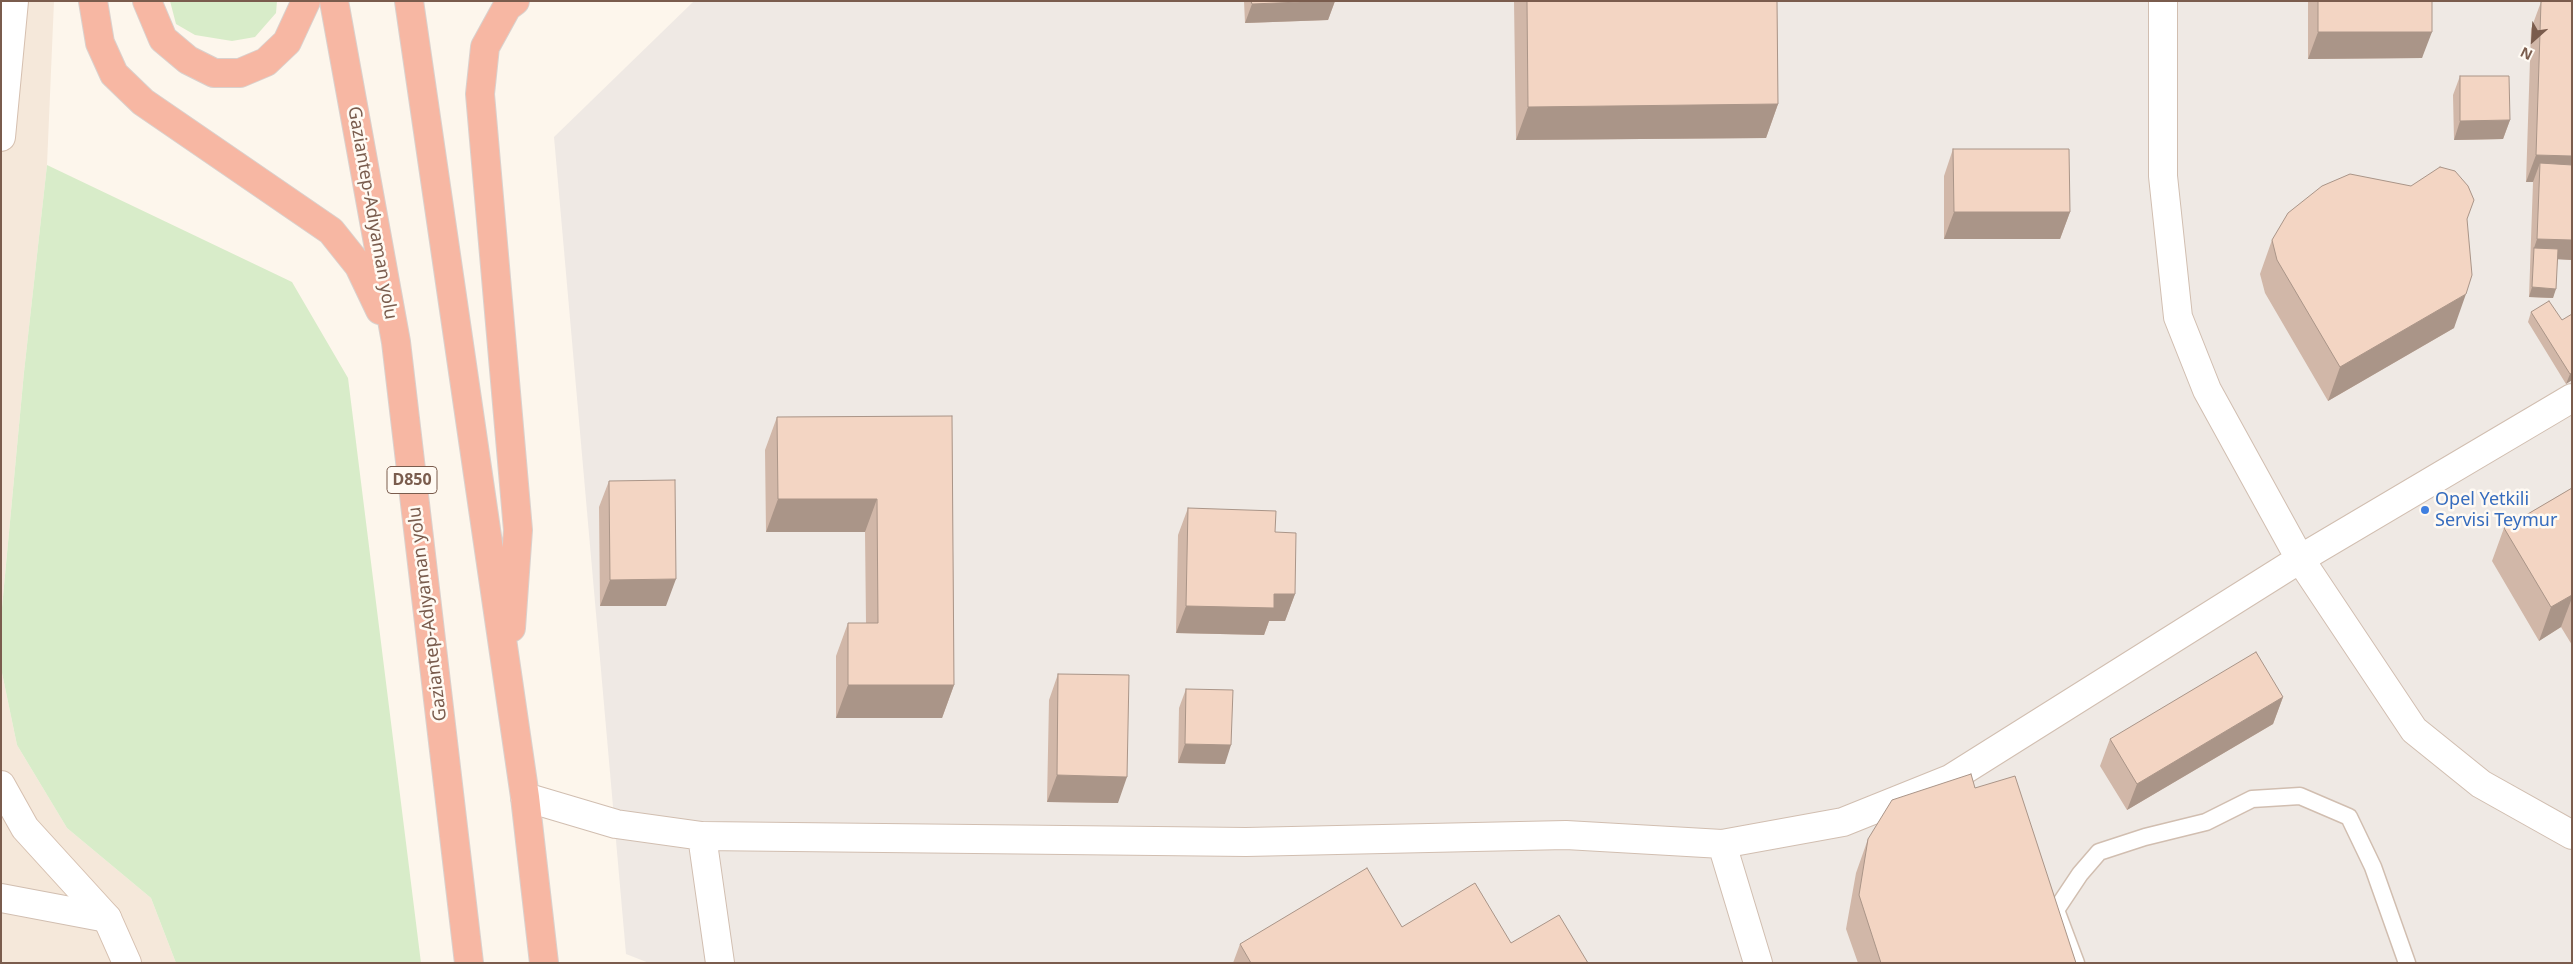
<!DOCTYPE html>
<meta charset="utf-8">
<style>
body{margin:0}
#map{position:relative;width:2573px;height:964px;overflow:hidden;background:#fdf6ec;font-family:"Noto Sans",sans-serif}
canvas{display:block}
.frame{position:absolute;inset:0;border:2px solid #7a5c4d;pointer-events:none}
.north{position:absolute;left:2508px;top:15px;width:50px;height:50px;-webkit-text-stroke:4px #fffaf3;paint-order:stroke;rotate:206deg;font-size:14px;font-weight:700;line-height:20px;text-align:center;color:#7a5c4d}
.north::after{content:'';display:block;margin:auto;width:18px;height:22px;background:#7a5c4d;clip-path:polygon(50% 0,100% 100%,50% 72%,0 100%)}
</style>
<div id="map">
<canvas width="2573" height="964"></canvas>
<div class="frame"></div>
<div class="north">N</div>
</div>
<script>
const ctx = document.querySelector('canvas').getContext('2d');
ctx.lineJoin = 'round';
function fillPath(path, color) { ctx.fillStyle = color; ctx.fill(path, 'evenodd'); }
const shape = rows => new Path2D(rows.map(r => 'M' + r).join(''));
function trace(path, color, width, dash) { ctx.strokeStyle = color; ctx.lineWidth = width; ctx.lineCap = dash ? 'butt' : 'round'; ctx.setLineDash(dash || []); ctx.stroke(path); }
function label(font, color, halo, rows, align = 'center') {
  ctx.font = font + ' "Noto Sans",sans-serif'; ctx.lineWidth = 5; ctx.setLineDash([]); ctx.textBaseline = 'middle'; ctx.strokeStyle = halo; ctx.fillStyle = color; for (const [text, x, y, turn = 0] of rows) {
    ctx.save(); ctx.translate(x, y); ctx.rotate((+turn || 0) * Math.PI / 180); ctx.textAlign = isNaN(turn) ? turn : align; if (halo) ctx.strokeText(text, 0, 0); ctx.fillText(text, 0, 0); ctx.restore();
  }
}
const residential = shape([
 [1,1,54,1,47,165,24,372,1,618],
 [1,668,17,745,67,828,151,898,176,963,1,963]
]);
const industrial = shape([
 [694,1,2572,1,2572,963,649,963,626,954,554,137]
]);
const green = shape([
 [170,1,277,1,276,13,255,37,232,41,195,35,176,24],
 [47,165,292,282,348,378,421,963,176,963,151,898,67,828,17,745,1,668,1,618,24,372]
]);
const lane = shape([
 [2076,963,2056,910,2080,874,2099,852,2145,837,2206,822,2252,799,2300,796,2349,817,2373,867,2407,963]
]);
const street = shape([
 [2572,398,2300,559,2414,730,2481,784,2572,835],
 [525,797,616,824,702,836,1246,842,1566,835,1722,844,1843,822,1950,779,2300,559,2207,390,2178,317,2163,176,2163,1],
 [702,836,720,963],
 [1722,844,1758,963],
 [1,898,107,918]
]);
const secondary = shape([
 [1,137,14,1],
 [1,785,25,828,107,918,127,963]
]);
const highway = shape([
 [93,1,100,43,114,74,143,102,331,231,359,266,380,310],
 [147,1,163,39,188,60,214,73,240,73,266,62,287,42,306,1],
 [334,1,396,342,469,963],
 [409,1,525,797,544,963],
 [511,628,518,530,480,94,485,47,507,7,515,1]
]);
const wall = shape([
 [1244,1,1335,1,1328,20,1245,23],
 [1514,1,1777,1,1778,104,1766,138,1516,140],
 [2308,1,2432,1,2422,58,2308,59],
 [2541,2,2572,260,2558,259,2553,298,2529,297,2533,182,2526,182,2531,29],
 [2460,76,2510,120,2503,139,2454,140,2453,95],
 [1953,149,2070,212,2060,239,1944,239,1944,176],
 [2467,220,2454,328,2328,401,2265,293,2260,274,2272,240],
 [2531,312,2562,320,2572,380,2566,384,2528,322],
 [952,416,954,685,942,718,836,718,836,656,848,623,866,623,865,532,766,532,765,450,777,417],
 [609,481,666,606,600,606,599,507],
 [2572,488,2572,645,2561,627,2539,641,2492,561,2504,528],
 [1188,508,1275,532,1295,594,1285,621,1269,621,1264,635,1176,633,1178,535],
 [1058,674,1118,803,1047,802,1049,700],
 [1186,689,1225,764,1178,763,1179,708],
 [2283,697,2273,724,2127,810,2100,766,2110,739],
 [1975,788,2076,963,1858,963,1846,929,1856,873,1868,839],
 [1402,927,1511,943,1588,963,1233,963,1240,944]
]);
const shadedWall = shape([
 [1325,1,1335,1,1328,20,1245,23,1252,4],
 [2318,32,2432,32,2422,58,2308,59],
 [1778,104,1766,138,1516,140,1528,107],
 [2510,120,2503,139,2454,140,2460,121],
 [2536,155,2572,156,2572,184,2540,163,2533,182,2526,182],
 [1954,212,2070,212,2060,239,1944,239],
 [2537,239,2572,240,2572,260,2534,258,2534,248],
 [2532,287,2556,289,2553,298,2529,297],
 [2466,294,2454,328,2328,401,2340,367],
 [2572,373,2572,380,2566,384,2570,374],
 [778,499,877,499,865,532,766,532],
 [676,579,666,606,600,606,610,580],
 [1274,594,1295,594,1285,621,1269,621,1264,635,1176,633,1186,606],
 [2572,595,2572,598,2561,627,2539,641,2551,607],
 [848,685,954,685,942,718,836,718],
 [2283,697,2273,724,2127,810,2137,784],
 [1185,744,1231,745,1225,764,1178,763],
 [1057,775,1127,777,1118,803,1047,802]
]);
const building = shape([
 [1251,1,1325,1,1252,4,1251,1],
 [1527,1,1777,1,1778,104,1528,107,1527,1],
 [2318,1,2432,1,2432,32,2318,32,2318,1],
 [2543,1,2572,1,2572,156,2536,155,2541,2,2543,1],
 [2460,76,2509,76,2510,120,2460,121,2460,76],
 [1953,149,2069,149,2070,212,1954,212,1953,149],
 [2540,163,2572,165,2572,240,2537,239,2540,163],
 [2440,167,2455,171,2468,186,2474,200,2467,219,2472,275,2466,294,2340,367,2277,260,2272,240,2288,213,2322,186,2350,174,2411,186,2440,167],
 [2534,248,2558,249,2556,289,2532,287,2534,248],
 [2549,301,2562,320,2572,314,2572,373,2570,374,2531,312,2549,301],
 [952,416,954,685,848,685,848,623,878,623,877,499,778,499,777,417,952,416],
 [675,480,676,579,610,580,609,481,675,480],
 [2572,488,2572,595,2551,607,2504,528,2572,488],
 [1188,508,1276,511,1275,532,1296,533,1295,594,1274,594,1274,608,1186,606,1188,508],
 [2256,652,2283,697,2137,784,2110,739,2256,652],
 [1058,674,1129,675,1127,777,1057,775,1058,674],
 [1186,689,1233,690,1231,745,1185,744,1186,689],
 [1971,774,1975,788,2015,776,2076,963,1881,963,1859,895,1868,839,1892,800,1971,774],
 [1367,868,1402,927,1475,883,1511,943,1559,915,1588,963,1251,963,1240,944,1367,868]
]);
const markers = [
 [2425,510,5,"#3f7fe0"]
];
const shields = [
 [412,480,50]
];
const shieldNames = [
 ["D850",412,480]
];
const streetNames = [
 ["Gaziantep-Adıyaman yolu",372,213,80],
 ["Gaziantep-Adıyaman yolu",428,614,-97]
];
const shopNames = [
 ["Opel Yetkili",2435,500],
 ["Servisi Teymur",2435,521]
];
fillPath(residential, '#f5e8da');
fillPath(industrial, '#efe9e4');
fillPath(green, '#d8ecc9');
trace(lane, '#d1beb0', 19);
trace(street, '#d1beb0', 30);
trace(secondary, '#d6c0b0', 30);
trace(highway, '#dad1cd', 30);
trace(lane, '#fff', 16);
trace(street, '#fff', 28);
trace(secondary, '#fff', 28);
trace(highway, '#f7b7a3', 28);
fillPath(wall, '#d1b7a8');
fillPath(shadedWall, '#aa9588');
fillPath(building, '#f3d5c3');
trace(building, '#aa9588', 1);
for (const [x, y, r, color] of markers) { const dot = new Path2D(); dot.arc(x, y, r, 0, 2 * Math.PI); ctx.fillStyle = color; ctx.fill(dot); trace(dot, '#fffaf3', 2); }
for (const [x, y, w] of shields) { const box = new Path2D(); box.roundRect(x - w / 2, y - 13.5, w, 27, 4); ctx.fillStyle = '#fffaf3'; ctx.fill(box); trace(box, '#7a5c4d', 1); }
label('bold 16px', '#7a5c4d', null, shieldNames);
label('18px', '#7a5c4d', '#fffaf3', streetNames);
label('18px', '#366cbe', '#fffaf3', shopNames, 'left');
</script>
